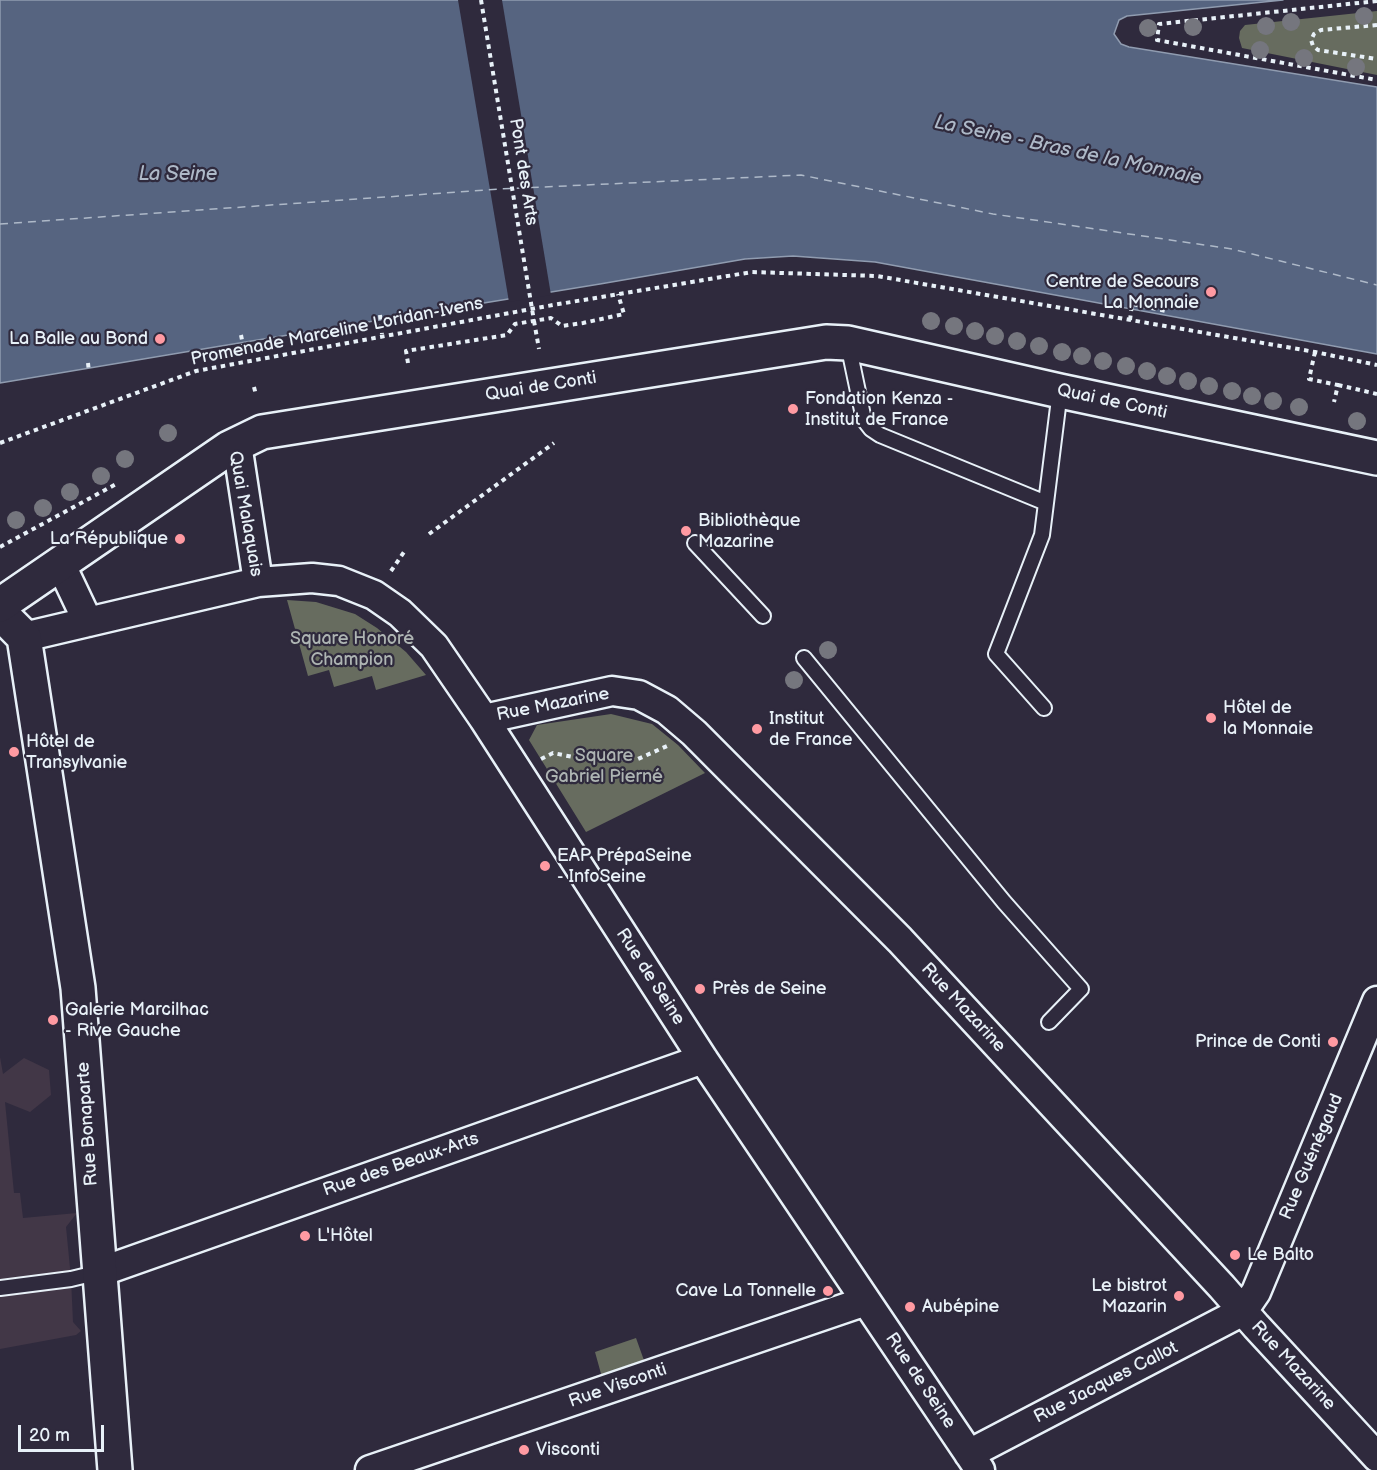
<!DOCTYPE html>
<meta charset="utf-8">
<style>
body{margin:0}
#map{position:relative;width:1377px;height:1470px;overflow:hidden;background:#2f2a3d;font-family:"Balsamiq Sans",sans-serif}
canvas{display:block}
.scale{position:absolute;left:18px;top:1425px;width:86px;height:27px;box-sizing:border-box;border:3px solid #e8f1f8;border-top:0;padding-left:8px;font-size:18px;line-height:21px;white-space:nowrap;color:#e8f1f8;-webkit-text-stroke:4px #2f2a3d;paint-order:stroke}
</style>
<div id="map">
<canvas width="1377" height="1470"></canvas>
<div class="scale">20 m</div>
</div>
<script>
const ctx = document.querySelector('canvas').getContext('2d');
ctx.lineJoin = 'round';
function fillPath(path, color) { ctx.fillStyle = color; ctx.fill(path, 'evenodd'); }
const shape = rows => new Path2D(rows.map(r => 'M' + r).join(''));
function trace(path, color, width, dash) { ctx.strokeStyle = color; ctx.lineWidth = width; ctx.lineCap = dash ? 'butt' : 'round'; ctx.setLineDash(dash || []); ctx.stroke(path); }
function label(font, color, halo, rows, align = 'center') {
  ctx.font = font + ' "Balsamiq Sans",sans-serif'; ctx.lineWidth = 4.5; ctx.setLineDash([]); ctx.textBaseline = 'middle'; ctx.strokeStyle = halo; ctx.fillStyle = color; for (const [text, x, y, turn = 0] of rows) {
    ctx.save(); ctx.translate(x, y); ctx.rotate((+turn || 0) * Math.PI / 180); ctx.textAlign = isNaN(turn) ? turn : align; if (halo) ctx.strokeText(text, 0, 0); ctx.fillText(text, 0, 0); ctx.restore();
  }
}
const built = shape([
 [0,1057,3,1074,24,1058,49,1070,51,1095,30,1112,5,1102,14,1193,20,1193,23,1218,77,1213,66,1227,71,1278,73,1322,81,1331,76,1335,0,1349]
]);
const green = shape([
 [1377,11,1377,75,1242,48,1239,38,1240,31,1245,25],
 [287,600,316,602,355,614,377,628,406,652,426,675,376,690,372,676,334,687,329,670,308,676],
 [611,714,652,724,678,745,705,773,586,832,529,740,537,725],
 [636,1338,646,1366,603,1381,595,1352]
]);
const water = shape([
 [0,0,1283,0,1127,16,1119,20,1114,34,1121,44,1129,47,1377,87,1377,354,875,262,793,256,745,259,600,284,221,346,0,383,0,0]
]);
const pier = shape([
 [458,0,502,0,551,295,509,302]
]);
const ferry = shape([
 [0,224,500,189,801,175,993,214,1232,249,1377,285]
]);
const path = shape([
 [1377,1,1159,24,1157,40,1377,80],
 [1377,25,1321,30,1314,34,1311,40,1313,46,1318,50,1377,59],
 [380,315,382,334],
 [1130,320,1132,304,1166,311,1168,299],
 [534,321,539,349],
 [241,335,243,345],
 [1315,352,1309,379,1338,385,1334,402],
 [88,363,89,372],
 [408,363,406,351,507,335,515,324,551,318,562,326,583,323,624,314,618,294],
 [1338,385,1377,394],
 [254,387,256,395],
 [0,443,196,371,553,305,752,272,877,276,1315,352,1377,365],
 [429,534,554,443],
 [0,547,118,483],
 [391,571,404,552],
 [541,759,553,753,573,757,638,759,667,746]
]);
const service = shape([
 [848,344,864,420,871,429,880,435,1046,503],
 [695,543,763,616],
 [804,658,1004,902,1081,989,1049,1022],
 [1044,708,996,654,1042,535,1060,391],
 [0,1288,71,1279,100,1272]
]);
const minor = shape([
 [237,444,258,582],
 [60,563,88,622],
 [24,637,258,582,312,578,339,581,374,595,400,613,434,646,484,719,703,1059,980,1470],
 [484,719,612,691,639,695,667,710,694,733,900,940,1222,1287,1256,1326,1377,1457],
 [100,1272,703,1059],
 [969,1454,1243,1311,1256,1292,1377,1001],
 [370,1470,866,1301]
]);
const tertiary = shape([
 [0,613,24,637,78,988,115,1470]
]);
const primary = shape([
 [0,605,229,448,262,432,826,342,848,343,1060,391,1377,458]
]);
const pathBridge = shape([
 [481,0,534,321]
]);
const trees = [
 [1364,16],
 [1291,22],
 [1266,26],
 [1193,27],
 [1148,28],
 [1260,50],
 [1304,58],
 [1356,67],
 [931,321],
 [954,326],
 [975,331],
 [995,336],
 [1017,341],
 [1039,346],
 [1062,352],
 [1082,356],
 [1103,361],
 [1126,366],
 [1147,371],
 [1167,376],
 [1188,381],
 [1209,386],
 [1232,391],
 [1252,396],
 [1273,401],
 [1299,407],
 [1357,421],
 [168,433],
 [125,459],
 [101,476],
 [70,492],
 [43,508],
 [16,520],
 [828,650],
 [794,680]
];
const markers = [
 [1211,292,6,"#ff9aa2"],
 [160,339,6,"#ff9aa2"],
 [793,409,6,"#ff9aa2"],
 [686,531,6,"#ff9aa2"],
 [180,539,6,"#ff9aa2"],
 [1211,718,6,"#ff9aa2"],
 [757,729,6,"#ff9aa2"],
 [14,752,6,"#ff9aa2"],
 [545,866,6,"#ff9aa2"],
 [700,989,6,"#ff9aa2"],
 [53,1020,6,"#ff9aa2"],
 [1333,1042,6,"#ff9aa2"],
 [305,1236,6,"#ff9aa2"],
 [1235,1255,6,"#ff9aa2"],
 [828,1291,6,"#ff9aa2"],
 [1179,1296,6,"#ff9aa2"],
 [910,1307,6,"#ff9aa2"],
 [524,1450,6,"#ff9aa2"]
];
const streetNames = [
 ["Pont des Arts",523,172,81],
 ["Promenade Marceline Loridan-Ivens",337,332,-11],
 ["Quai de Conti",541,387,-9],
 ["Quai de Conti",1112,402,12],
 ["Quai Malaquais",245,514,80],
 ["Rue Mazarine",553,705,-11],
 ["Rue de Seine",650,977,57],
 ["Rue Mazarine",963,1008,47],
 ["Rue Bonaparte",88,1124,-94],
 ["Rue Guénégaud",1312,1157,-67],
 ["Rue des Beaux-Arts",401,1165,-19],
 ["Rue Mazarine",1293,1366,47],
 ["Rue de Seine",920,1381,56],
 ["Rue Jacques Callot",1106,1383,-27],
 ["Rue Visconti",618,1386,-19]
];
const poiNames = [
 ["Centre de Secours",1199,282,"right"],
 ["La Monnaie",1199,303,"right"],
 ["La Balle au Bond",148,339,"right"],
 ["Fondation Kenza -",805,399],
 ["Institut de France",805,420],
 ["Bibliothèque",698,521],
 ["Mazarine",698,542],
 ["La République",168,539,"right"],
 ["Hôtel de",1223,708],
 ["la Monnaie",1223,729],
 ["Institut",769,719],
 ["de France",769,740],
 ["Hôtel de",26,742],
 ["Transylvanie",26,763],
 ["EAP PrépaSeine",557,856],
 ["- InfoSeine",557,877],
 ["Près de Seine",712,989],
 ["Galerie Marcilhac",65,1010],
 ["- Rive Gauche",65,1031],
 ["Prince de Conti",1321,1042,"right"],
 ["L'Hôtel",317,1236],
 ["Le Balto",1247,1255],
 ["Le bistrot",1167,1286,"right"],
 ["Mazarin",1167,1307,"right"],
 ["Cave La Tonnelle",816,1291,"right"],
 ["Aubépine",922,1307],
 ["Visconti",536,1450]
];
const parkNames = [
 ["Square Honoré",352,639],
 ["Champion",352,660],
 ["Square",604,756],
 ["Gabriel Pierné",604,777]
];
const waterNames = [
 ["La Seine - Bras de la Monnaie",1068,151,12],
 ["La Seine",178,175]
];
fillPath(built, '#423747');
fillPath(green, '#676c5f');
fillPath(water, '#566480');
trace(water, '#909cb0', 1.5);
fillPath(pier, '#2f2a3d');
trace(ferry, '#aeb9c8', 1.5, [8, 6]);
trace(service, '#e8f1f8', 18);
trace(minor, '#e8f1f8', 33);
trace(tertiary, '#e8f1f8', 38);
trace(primary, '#e8f1f8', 38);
trace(path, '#e8f1f8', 4, [4.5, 4.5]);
trace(service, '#2f2a3d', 14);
trace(minor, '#2f2a3d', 28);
trace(tertiary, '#2f2a3d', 33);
trace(primary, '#2f2a3d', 33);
trace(pathBridge, '#e8f1f8', 4, [4.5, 4.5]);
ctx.fillStyle = '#75767e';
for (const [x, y] of trees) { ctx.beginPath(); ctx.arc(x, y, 9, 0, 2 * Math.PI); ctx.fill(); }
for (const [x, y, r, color] of markers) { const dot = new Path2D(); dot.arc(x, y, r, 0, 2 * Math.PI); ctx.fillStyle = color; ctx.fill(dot); trace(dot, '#2f2a3d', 2); }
label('18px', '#e8f1f8', '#2f2a3d', streetNames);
label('18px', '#e8f1f8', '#2f2a3d', poiNames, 'left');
label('18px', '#aeb5b3', '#2f2a3d', parkNames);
label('italic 20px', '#aeb9c8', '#2f2a3d', waterNames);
</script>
